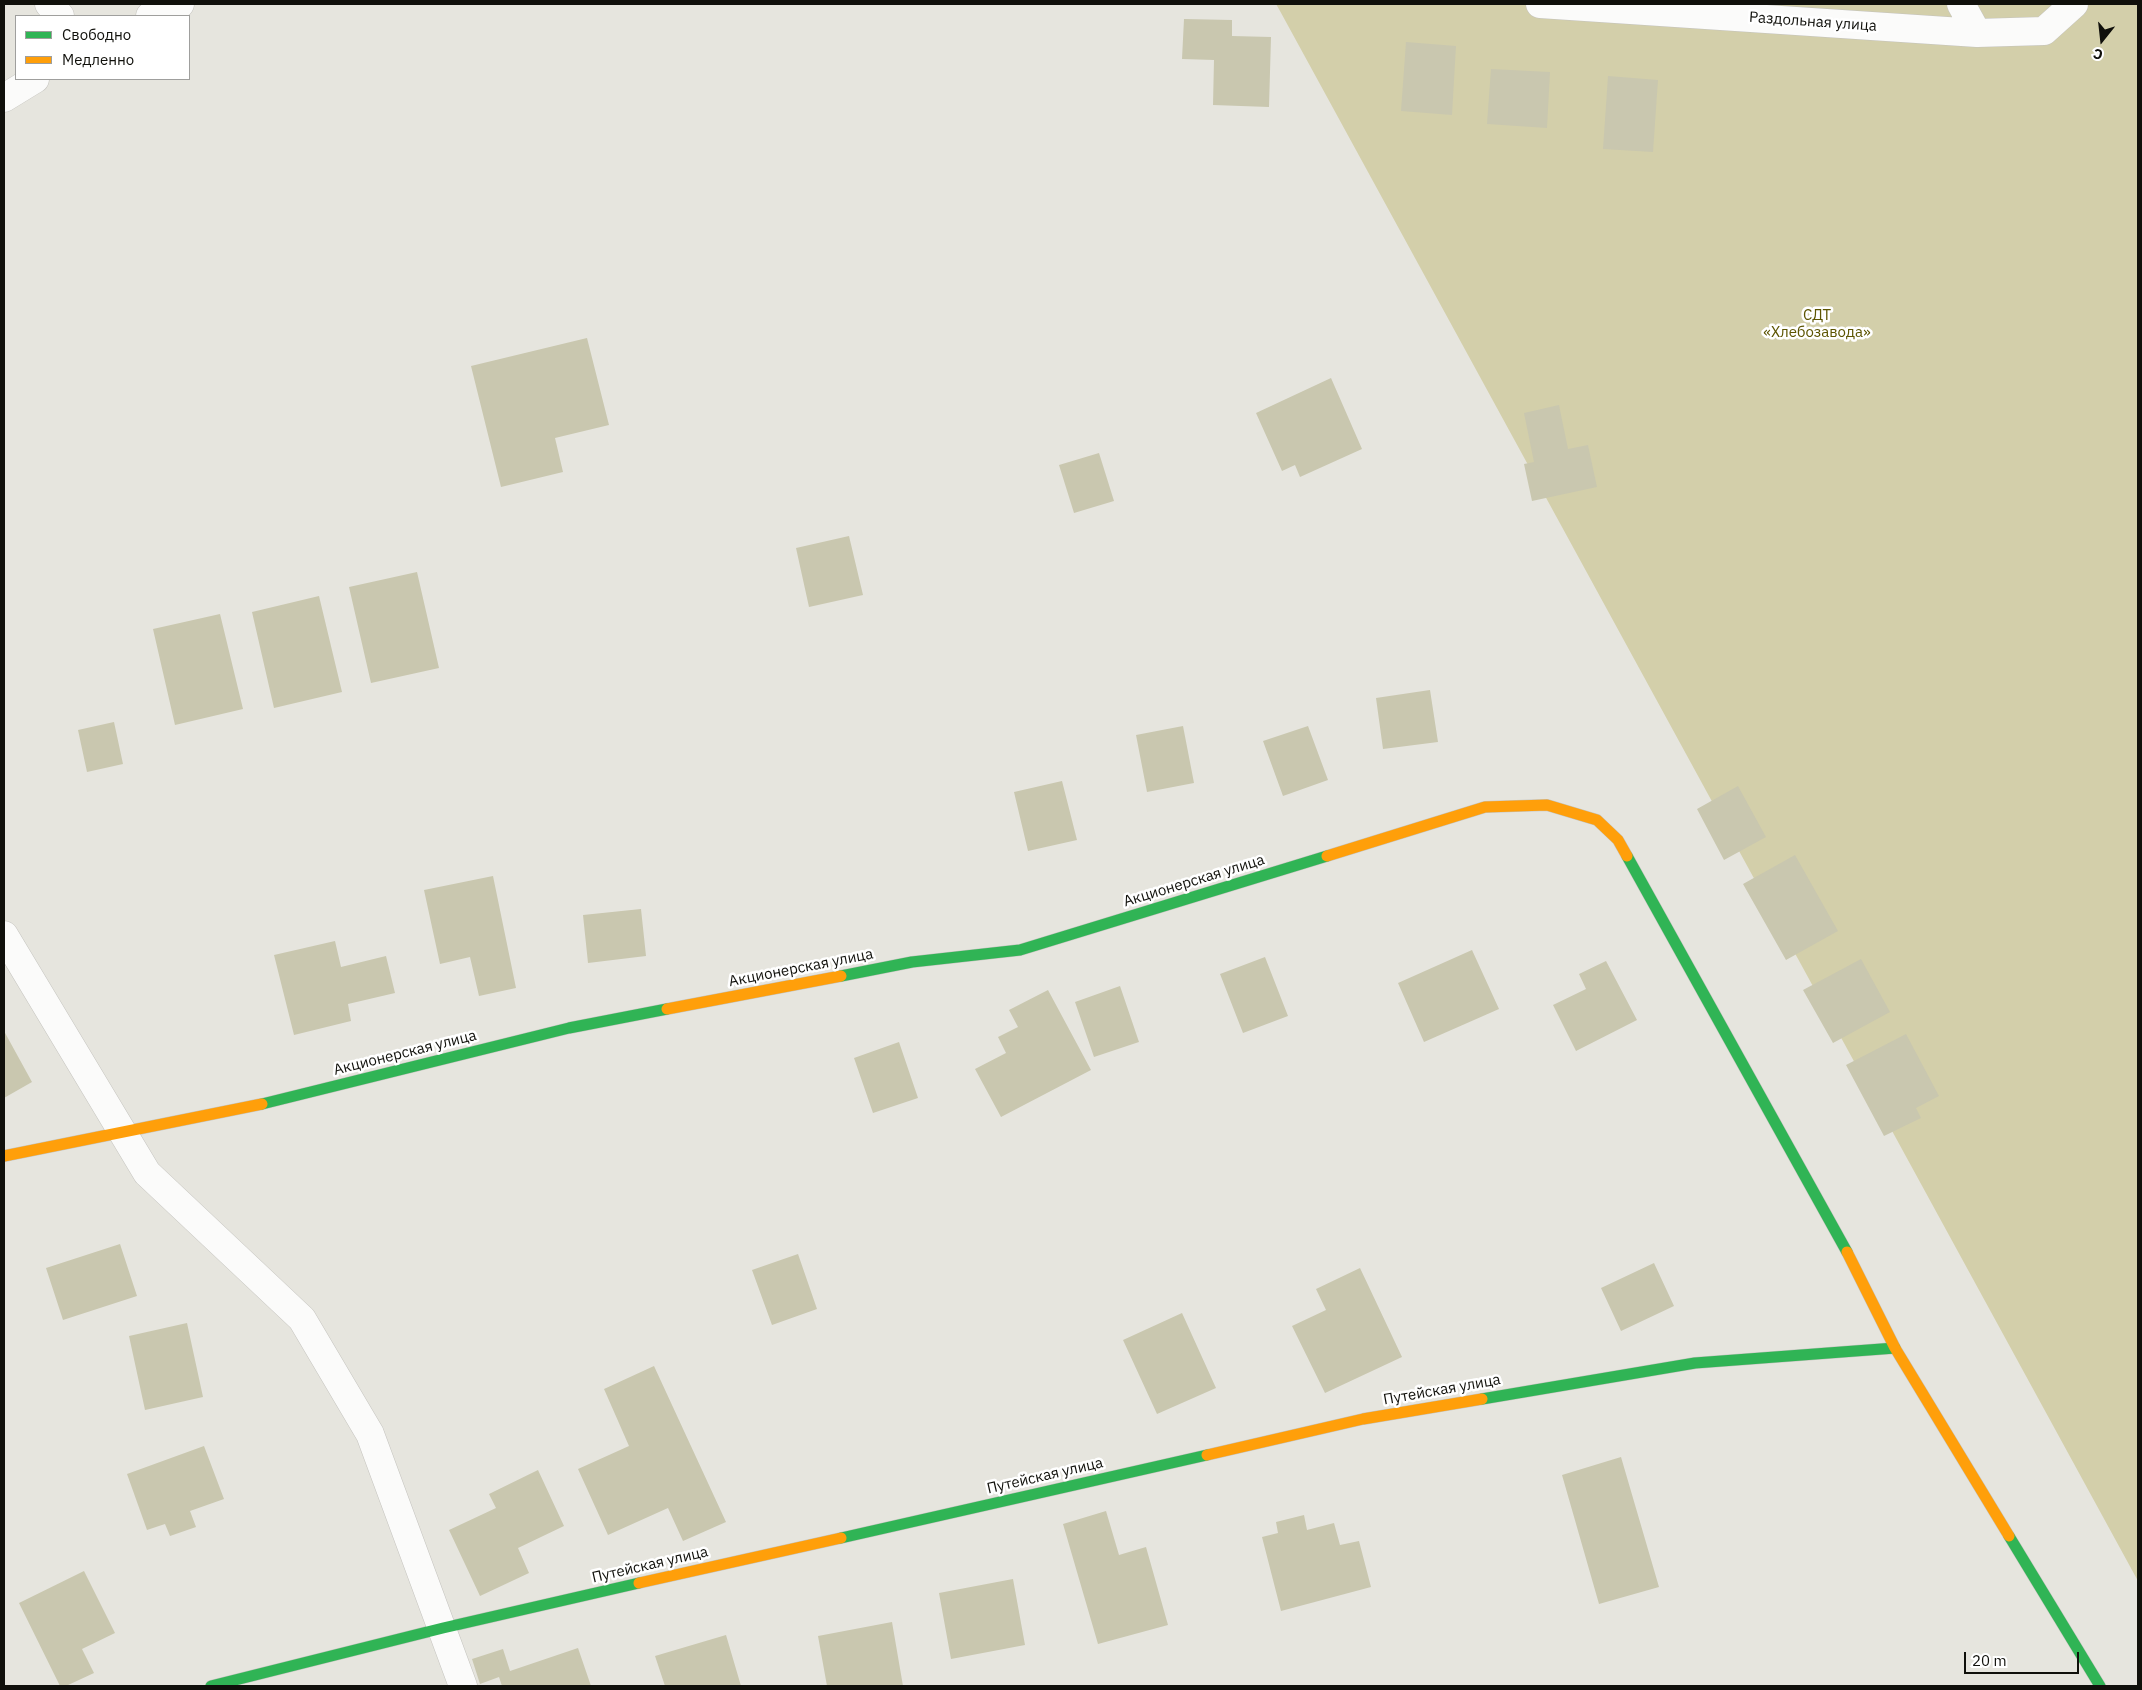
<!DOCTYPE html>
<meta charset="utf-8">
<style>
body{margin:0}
#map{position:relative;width:2142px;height:1690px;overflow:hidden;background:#e6e5de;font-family:"IBM Plex Sans",sans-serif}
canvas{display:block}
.frame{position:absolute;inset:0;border:5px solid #10100b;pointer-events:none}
.legend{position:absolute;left:15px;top:15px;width:175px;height:65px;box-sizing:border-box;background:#fff;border:1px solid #9f9f9d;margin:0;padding:6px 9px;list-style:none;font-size:15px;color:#10100b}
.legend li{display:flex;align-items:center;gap:10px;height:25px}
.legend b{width:25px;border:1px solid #9f9f9d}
.north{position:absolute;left:2077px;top:15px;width:50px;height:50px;-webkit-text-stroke:4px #fff;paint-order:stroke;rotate:196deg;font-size:14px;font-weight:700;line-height:20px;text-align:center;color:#10100b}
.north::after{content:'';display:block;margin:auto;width:18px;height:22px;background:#10100b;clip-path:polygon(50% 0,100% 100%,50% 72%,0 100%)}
.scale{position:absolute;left:1964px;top:1652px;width:115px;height:22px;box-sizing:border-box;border:2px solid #10100b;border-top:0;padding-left:6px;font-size:15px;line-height:18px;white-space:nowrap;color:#10100b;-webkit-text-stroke:4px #fff;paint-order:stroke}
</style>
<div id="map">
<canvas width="2142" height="1690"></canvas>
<div class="frame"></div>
<ul class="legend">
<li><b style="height:6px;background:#30b455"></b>Свободно</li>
<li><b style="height:6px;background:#ff9f0a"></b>Медленно</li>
</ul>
<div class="north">С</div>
<div class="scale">20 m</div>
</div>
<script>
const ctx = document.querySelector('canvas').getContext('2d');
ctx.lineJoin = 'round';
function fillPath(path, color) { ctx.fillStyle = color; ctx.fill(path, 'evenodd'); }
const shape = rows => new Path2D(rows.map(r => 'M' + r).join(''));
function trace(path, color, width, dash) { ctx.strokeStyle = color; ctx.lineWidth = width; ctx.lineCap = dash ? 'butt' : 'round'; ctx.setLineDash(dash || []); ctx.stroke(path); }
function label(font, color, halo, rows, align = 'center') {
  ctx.font = font + ' "IBM Plex Sans",sans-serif'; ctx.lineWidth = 5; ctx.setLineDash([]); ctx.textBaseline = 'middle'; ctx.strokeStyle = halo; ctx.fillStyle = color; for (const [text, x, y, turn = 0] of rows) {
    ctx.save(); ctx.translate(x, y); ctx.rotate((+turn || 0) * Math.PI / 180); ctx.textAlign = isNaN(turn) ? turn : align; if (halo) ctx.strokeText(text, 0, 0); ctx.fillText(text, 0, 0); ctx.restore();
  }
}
const green = shape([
 [1276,4,2138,4,2138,1581,1280,11]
]);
const building = shape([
 [1184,19,1232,20,1232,36,1271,37,1269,107,1213,105,1214,60,1182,59],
 [1406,42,1456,46,1452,115,1401,111],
 [1491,69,1550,72,1547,128,1487,124],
 [1608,76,1658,80,1653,152,1603,149],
 [587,338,609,425,555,438,563,472,501,487,471,366],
 [1331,378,1362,449,1300,477,1295,465,1282,471,1256,413],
 [1559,405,1568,449,1588,445,1597,487,1532,501,1524,464,1534,462,1524,413],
 [1099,453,1114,501,1074,513,1059,465],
 [849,536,863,595,809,607,796,548],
 [417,572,439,668,371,683,349,587],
 [319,596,342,692,274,708,252,612],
 [220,614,243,709,175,725,153,629],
 [1430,690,1438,742,1383,749,1376,698],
 [114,722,123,764,87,772,78,730],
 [1183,726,1194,783,1147,792,1136,735],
 [1308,726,1328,780,1283,796,1263,741],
 [1062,781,1077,840,1028,851,1014,792],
 [1738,786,1766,837,1724,860,1697,809],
 [1795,855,1838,931,1786,960,1743,884],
 [493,876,516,988,479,996,470,957,440,964,424,890],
 [641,909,646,956,588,963,583,915],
 [335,941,341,967,386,956,395,993,348,1004,351,1021,294,1035,274,955],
 [1472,950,1499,1009,1424,1042,1398,983],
 [1265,957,1288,1016,1243,1033,1220,974],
 [1861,959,1890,1012,1833,1043,1803,990],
 [1606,961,1637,1020,1576,1051,1553,1005,1586,989,1579,974],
 [1120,986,1139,1042,1094,1057,1075,1002],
 [1048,990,1091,1070,1001,1117,975,1069,1006,1053,998,1037,1018,1027,1009,1010],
 [4,1031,32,1082,4,1098],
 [1906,1034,1939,1096,1916,1108,1921,1118,1884,1136,1846,1065],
 [899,1042,918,1098,873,1113,854,1058],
 [120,1244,137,1296,63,1320,46,1268],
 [798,1254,817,1309,772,1325,752,1270],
 [1654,1263,1674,1306,1621,1331,1601,1288],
 [1360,1268,1402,1357,1325,1393,1292,1326,1326,1310,1316,1289],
 [1182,1313,1216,1388,1157,1414,1123,1340],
 [187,1323,203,1397,145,1410,129,1336],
 [654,1366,726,1522,683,1541,668,1508,608,1535,578,1469,629,1446,604,1389],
 [204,1446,224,1499,190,1511,196,1527,170,1536,165,1524,147,1530,127,1474],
 [1621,1457,1659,1587,1599,1604,1562,1475],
 [538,1470,564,1526,518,1548,529,1573,480,1596,449,1530,496,1508,489,1494],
 [1106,1511,1119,1555,1146,1547,1168,1625,1098,1644,1063,1524],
 [1304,1515,1307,1530,1334,1523,1340,1545,1359,1541,1371,1587,1281,1611,1262,1537,1278,1533,1276,1522],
 [84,1571,115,1633,82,1649,94,1673,66,1686,60,1686,19,1603],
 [1013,1579,1025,1645,951,1659,939,1593],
 [892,1622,903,1686,827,1686,818,1636],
 [726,1635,741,1686,665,1686,655,1656],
 [578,1648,591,1686,502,1686,499,1677,480,1684,472,1659,503,1649,510,1671]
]);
const street = shape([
 [49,4,60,16],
 [1540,4,1977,33,2044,31,2074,4],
 [1961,4,1977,33],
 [150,16,180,4],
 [4,98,35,79],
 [4,935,147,1173,302,1319,370,1434,463,1686]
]);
const fast = shape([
 [1627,856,1847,1252],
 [841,976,912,962,1020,950,1327,856],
 [262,1104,569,1028,667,1009],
 [1482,1399,1695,1363,1895,1348],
 [2009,1536,2100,1686],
 [841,1538,1207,1455],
 [211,1686,443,1628,639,1583]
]);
const slow = shape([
 [1327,856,1485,807,1547,805,1597,820,1618,840,1627,856],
 [667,1009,841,976],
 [4,1156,262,1104],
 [1847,1252,1895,1348,2009,1536],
 [1207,1455,1363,1419,1482,1399],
 [639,1583,841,1538]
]);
const streetNames = [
 ["Раздольная улица",1813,22,4],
 ["Акционерская улица",1194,881,-17],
 ["Акционерская улица",801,968,-11],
 ["Акционерская улица",405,1053,-14],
 ["Путейская улица",1442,1390,-10],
 ["Путейская улица",1045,1476,-13],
 ["Путейская улица",650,1565,-13]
];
const parkNames = [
 ["СДТ",1817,316],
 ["«Хлебозавода»",1817,333]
];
fillPath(green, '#d3cfaa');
fillPath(building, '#c9c7af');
trace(street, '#c4c3be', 29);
trace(fast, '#c4c3be', 12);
trace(slow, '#c4c3be', 12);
trace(street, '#fbfbfa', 28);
trace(fast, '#30b455', 11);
trace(slow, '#ff9f0a', 11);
label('15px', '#10100b', '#fff', streetNames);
label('15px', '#5c5400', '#fff', parkNames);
</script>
